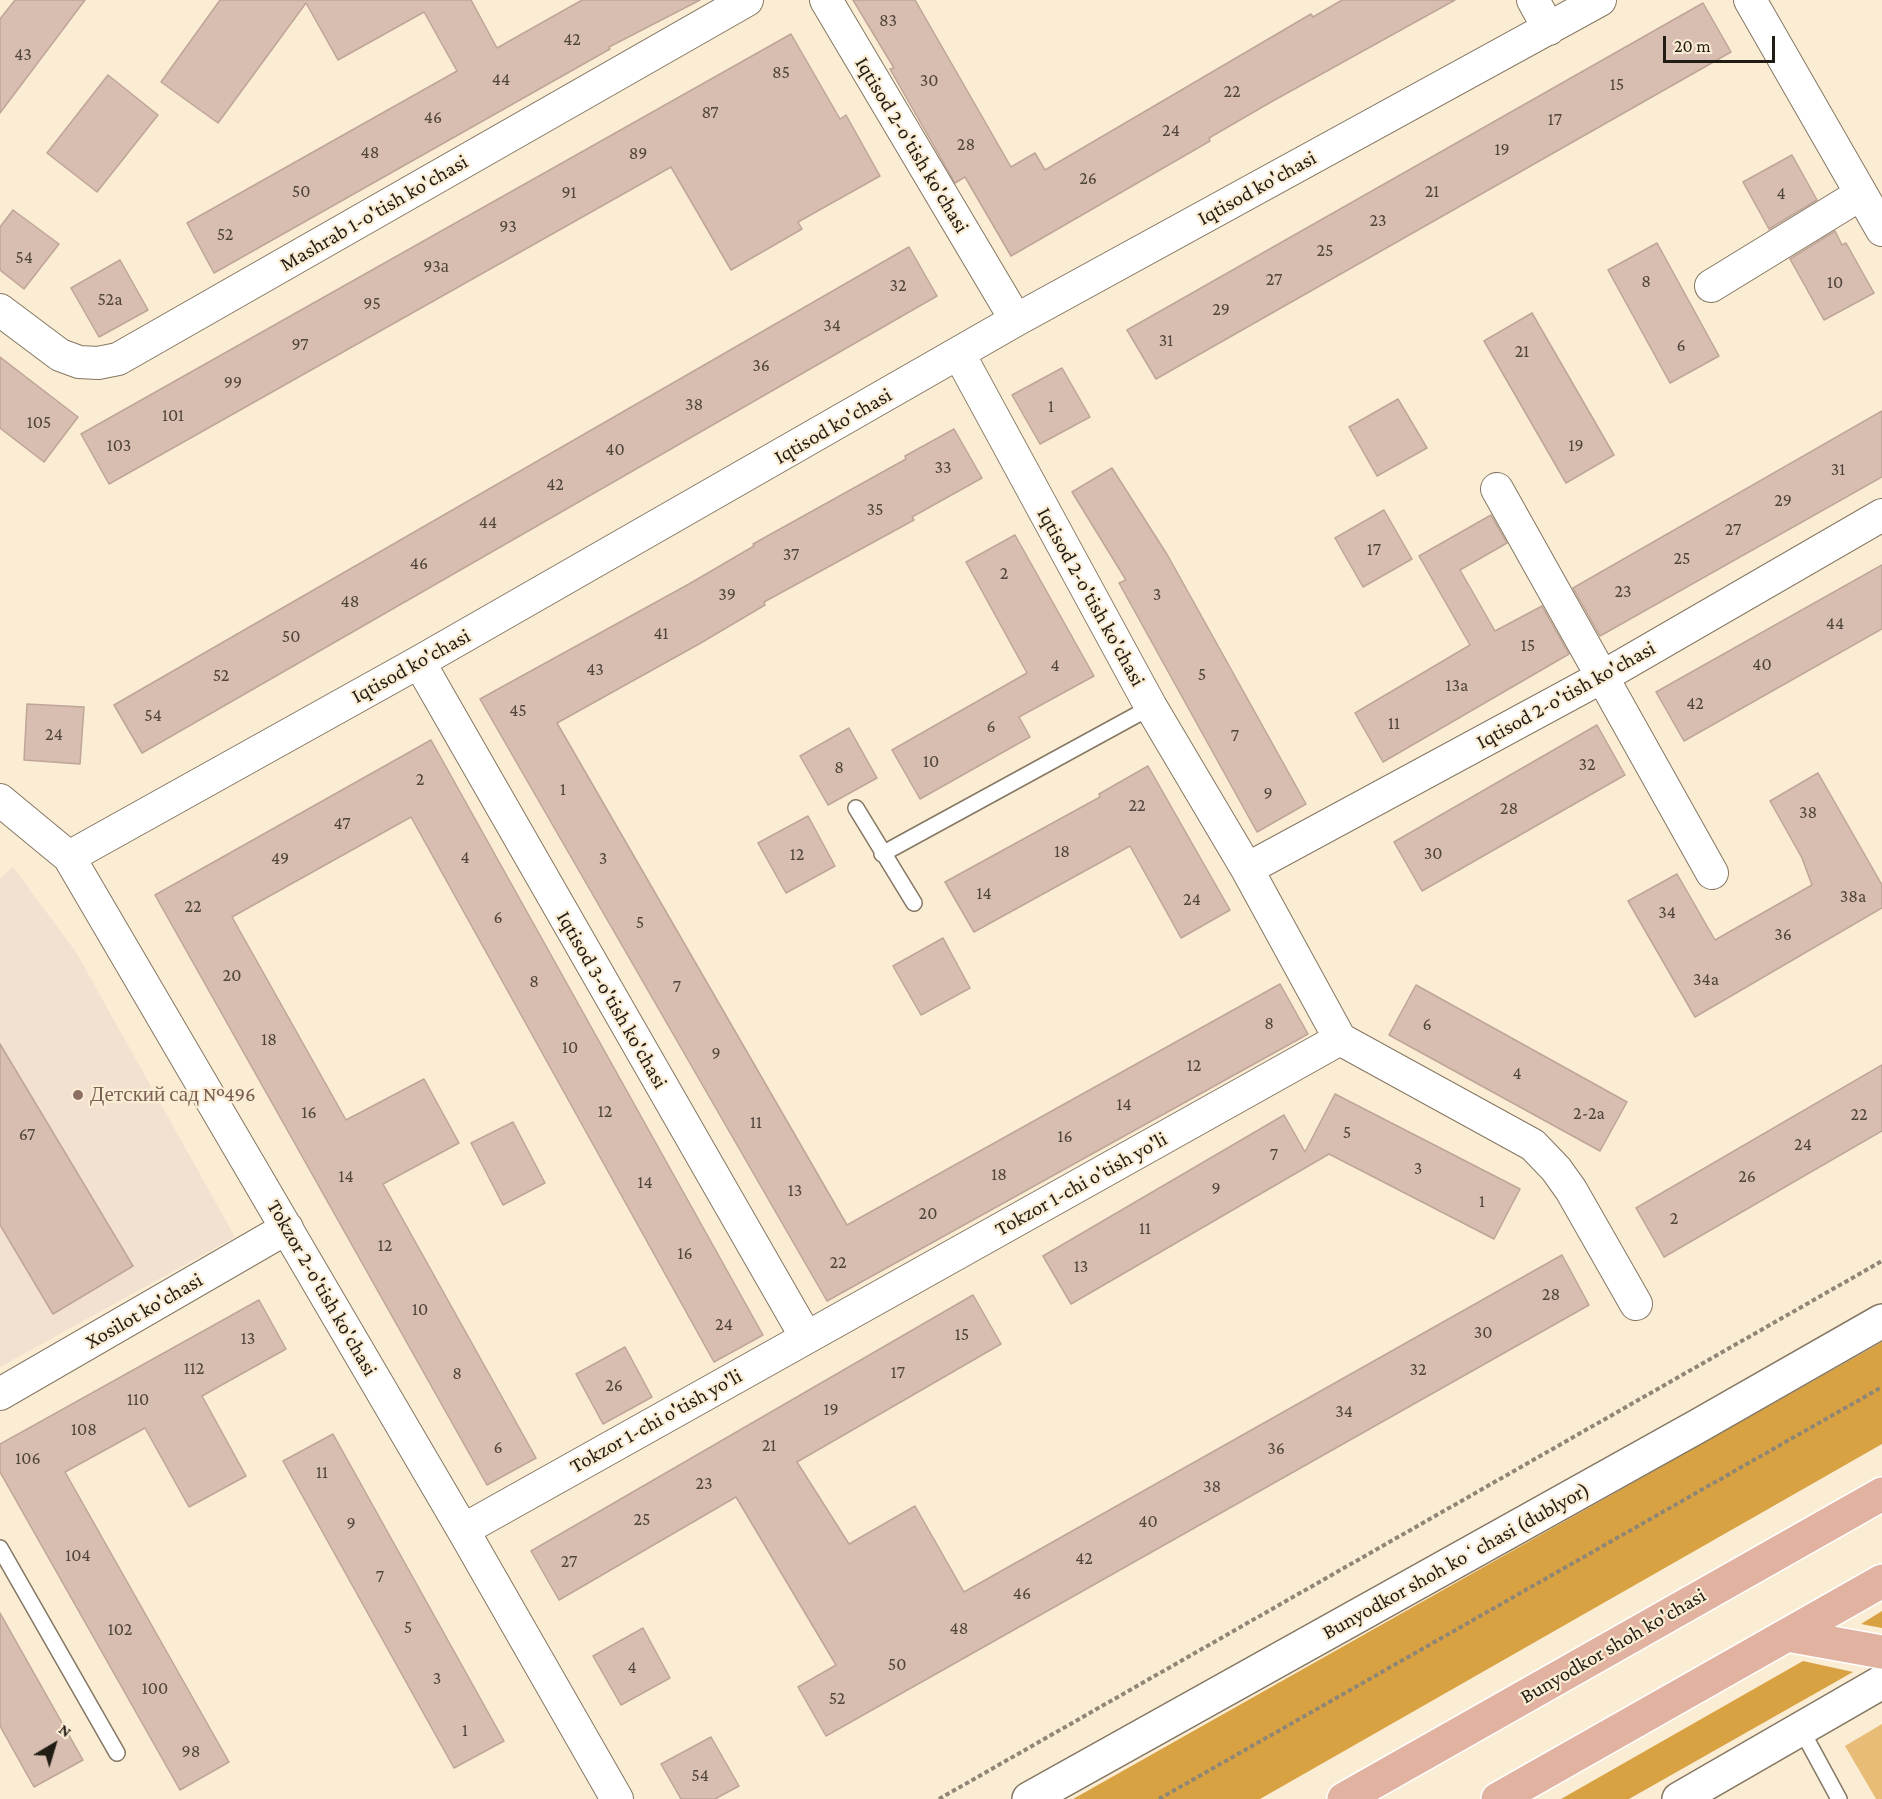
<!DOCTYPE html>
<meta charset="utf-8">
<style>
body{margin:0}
#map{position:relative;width:1882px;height:1799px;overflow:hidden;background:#fbecd4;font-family:"Crimson Pro",serif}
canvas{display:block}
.north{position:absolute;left:24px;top:1715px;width:60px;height:60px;-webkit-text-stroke:4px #fbecd4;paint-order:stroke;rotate:38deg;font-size:16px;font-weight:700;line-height:24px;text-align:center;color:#221d14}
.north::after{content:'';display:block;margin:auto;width:21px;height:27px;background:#221d14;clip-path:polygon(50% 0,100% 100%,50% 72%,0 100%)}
.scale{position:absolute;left:1663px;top:36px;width:112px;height:27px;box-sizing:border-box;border:3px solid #221d14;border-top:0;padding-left:8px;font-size:18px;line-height:21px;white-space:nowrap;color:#221d14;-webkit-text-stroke:4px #fbecd4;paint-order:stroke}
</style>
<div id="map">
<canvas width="1882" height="1799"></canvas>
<div class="north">N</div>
<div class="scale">20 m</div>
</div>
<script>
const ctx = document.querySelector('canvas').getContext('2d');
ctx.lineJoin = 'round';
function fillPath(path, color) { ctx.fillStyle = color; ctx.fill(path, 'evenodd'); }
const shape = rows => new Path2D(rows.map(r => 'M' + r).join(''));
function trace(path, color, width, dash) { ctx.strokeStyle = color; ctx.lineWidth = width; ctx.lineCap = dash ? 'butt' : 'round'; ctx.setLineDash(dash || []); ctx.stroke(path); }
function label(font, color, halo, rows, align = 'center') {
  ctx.font = font + ' "Crimson Pro",serif'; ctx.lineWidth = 4.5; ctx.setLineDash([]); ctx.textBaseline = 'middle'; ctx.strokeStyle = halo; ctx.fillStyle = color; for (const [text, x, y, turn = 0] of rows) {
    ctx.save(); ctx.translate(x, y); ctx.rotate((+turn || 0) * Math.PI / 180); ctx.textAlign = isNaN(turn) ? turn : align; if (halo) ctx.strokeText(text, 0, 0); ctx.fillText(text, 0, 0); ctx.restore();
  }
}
const education = shape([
 [13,867,76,952,235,1237,0,1367,0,879]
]);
const green = shape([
 [1882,1724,1882,1799,1876,1799,1845,1746]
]);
const forest = shape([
 [1882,1342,1882,1444,1260,1799,1073,1799],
 [1882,1611,1882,1628,1861,1624],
 [1803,1661,1853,1672,1629,1799,1561,1799]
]);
const building = shape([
 [15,0,85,0,0,113,0,19,15,0],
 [220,0,471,0,497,48,582,0,700,0,609,47,610,49,214,273,187,223,457,71,424,12,338,60,306,3,218,123,161,82,220,0],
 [853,0,915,0,1011,167,1035,153,1045,170,1311,14,1313,17,1342,0,1455,0,1271,102,1209,138,1210,141,1011,256,965,177,955,183,890,69,894,68,853,0],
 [1703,3,1731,52,1156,379,1127,330,1703,3],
 [791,34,840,119,846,115,880,176,798,222,802,229,731,270,671,167,109,484,81,434,791,34],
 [108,75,158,115,97,192,47,153,108,75],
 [1792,155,1817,200,1769,229,1743,182,1792,155],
 [13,210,59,244,24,289,0,270,0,227,13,210],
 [1835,231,1842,245,1846,243,1874,293,1824,320,1790,259,1835,231],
 [1657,243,1719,356,1670,383,1608,270,1657,243],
 [909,247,937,296,142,753,114,705,909,247],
 [120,260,148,310,99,337,71,288,120,260],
 [1532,313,1614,455,1566,483,1484,341,1532,313],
 [0,357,78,417,44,462,0,428,0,357],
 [1062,368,1090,417,1040,444,1012,395,1062,368],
 [1398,399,1427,448,1377,476,1349,427,1398,399],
 [1882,411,1882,477,1600,636,1573,588,1882,411],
 [954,429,982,478,912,517,914,520,764,602,765,605,699,644,557,723,847,1225,1280,984,1308,1034,827,1301,480,699,689,584,754,546,753,544,906,459,905,456,954,429],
 [1112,468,1168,556,1306,804,1257,832,1119,583,1126,580,1072,492,1112,468],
 [1384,510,1412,559,1363,587,1335,538,1384,510],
 [1491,515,1507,543,1460,570,1495,631,1542,606,1569,654,1383,762,1355,713,1470,645,1419,556,1491,515],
 [1015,535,1094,676,1019,717,1030,737,920,799,892,750,1027,673,966,562,1015,535],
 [1882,565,1882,629,1684,741,1656,692,1882,565],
 [27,704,84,707,80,764,24,760,27,704],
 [1597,725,1625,775,1422,891,1394,842,1597,725],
 [849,728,877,778,828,805,800,756,849,728],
 [431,740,763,1335,714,1362,411,817,232,917,346,1120,424,1079,459,1143,383,1184,536,1458,487,1485,155,895,431,740],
 [1148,766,1230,910,1181,938,1130,846,974,932,945,882,1100,797,1099,794,1148,766],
 [1818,773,1882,885,1882,908,1695,1017,1628,901,1677,874,1715,940,1812,885,1802,858,1770,801,1818,773],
 [808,816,835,866,786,893,758,843,808,816],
 [943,938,970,988,921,1015,893,966,943,938],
 [1416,985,1627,1102,1600,1151,1389,1035,1416,985],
 [0,1044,133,1266,53,1314,0,1225,0,1044],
 [1882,1065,1882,1131,1664,1257,1636,1208,1882,1065],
 [1335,1094,1520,1189,1494,1239,1329,1154,1071,1304,1043,1256,1284,1115,1305,1152,1335,1094],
 [513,1122,545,1183,503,1205,471,1143,513,1122],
 [1562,1255,1589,1305,826,1736,798,1687,836,1665,736,1497,559,1600,531,1551,973,1295,1001,1344,797,1462,849,1544,915,1506,964,1592,1562,1255],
 [259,1300,286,1349,202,1396,246,1476,189,1507,145,1428,65,1472,229,1762,180,1790,0,1472,0,1444,259,1300],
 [625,1347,652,1397,603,1424,576,1374,625,1347],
 [333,1434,504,1741,454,1768,283,1461,333,1434],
 [0,1613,83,1760,34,1787,0,1726,0,1613],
 [643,1628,670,1678,621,1705,593,1656,643,1628],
 [711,1737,739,1786,715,1799,681,1799,661,1764,711,1737]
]);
const path = shape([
 [939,1799,1882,1261],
 [1159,1799,1882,1387]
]);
const lane = shape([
 [856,808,914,903],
 [882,854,1151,707],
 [0,1548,117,1753],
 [1801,1729,1839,1799]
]);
const street = shape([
 [826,0,1016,320],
 [1533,0,1549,29],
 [1750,0,1882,230],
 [1711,286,1861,194],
 [0,310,60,355,79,362,98,363,118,359,747,0],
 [959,354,1151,707,1247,869,1340,1039],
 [1497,489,1712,873],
 [419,662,806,1337],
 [0,800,69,857,463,1530,617,1799],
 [69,857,419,662,1016,320,1600,0],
 [1247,869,1602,677,1882,515],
 [0,1394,287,1228],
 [463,1530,1340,1039,1533,1145,1556,1169,1571,1190,1636,1304]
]);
const secondary = shape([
 [1029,1799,1698,1426,1882,1321],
 [1679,1799,1882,1682]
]);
const primary = shape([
 [1787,1635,1882,1652],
 [1344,1799,1882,1494],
 [1498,1799,1882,1581]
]);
const markers = [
 [78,1095,6,"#8d6e63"]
];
const numberNames = [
 ["83",888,20],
 ["42",572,39],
 ["43",23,54],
 ["85",781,72],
 ["44",501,79],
 ["30",929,80],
 ["15",1617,84],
 ["22",1232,91],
 ["87",710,112],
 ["46",433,117],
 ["17",1555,119],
 ["24",1171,130],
 ["28",966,144],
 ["19",1502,149],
 ["48",370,152],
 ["89",638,153],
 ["26",1088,178],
 ["50",301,191],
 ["21",1432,191],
 ["91",569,192],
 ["4",1781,193],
 ["23",1378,220],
 ["93",508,226],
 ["52",225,234],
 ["25",1325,250],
 ["54",24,257],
 ["93а",436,266],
 ["27",1274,279],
 ["8",1646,281],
 ["10",1835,282],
 ["32",898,285],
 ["52a",110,299],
 ["95",372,303],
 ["29",1221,309],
 ["34",832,325],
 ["31",1166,340],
 ["97",300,344],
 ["6",1681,345],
 ["21",1522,351],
 ["36",761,365],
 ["99",233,382],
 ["38",694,404],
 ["1",1051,406],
 ["101",173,415],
 ["105",39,422],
 ["103",119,445],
 ["19",1576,445],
 ["40",615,449],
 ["33",943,467],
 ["31",1838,469],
 ["42",555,484],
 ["29",1783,500],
 ["35",875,509],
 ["44",488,522],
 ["27",1733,529],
 ["17",1374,549],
 ["37",791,554],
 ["25",1682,558],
 ["46",419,563],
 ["2",1004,573],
 ["23",1623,591],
 ["39",727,594],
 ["3",1157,594],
 ["48",350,601],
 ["44",1835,623],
 ["41",661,633],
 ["50",291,636],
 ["15",1528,645],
 ["40",1762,664],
 ["4",1055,665],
 ["43",595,669],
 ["5",1202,674],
 ["52",221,675],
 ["13a",1457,685],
 ["42",1695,703],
 ["45",518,710],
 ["54",153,715],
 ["11",1394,723],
 ["6",991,726],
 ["24",54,734],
 ["7",1235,735],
 ["10",931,761],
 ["32",1587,764],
 ["8",839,767],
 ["2",420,779],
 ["1",563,789],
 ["9",1268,793],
 ["22",1137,805],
 ["28",1509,808],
 ["38",1808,812],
 ["47",342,823],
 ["18",1062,851],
 ["30",1433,853],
 ["12",797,854],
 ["4",465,857],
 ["49",280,858],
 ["3",603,858],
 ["14",984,893],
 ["38a",1853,896],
 ["24",1192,899],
 ["22",193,906],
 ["34",1667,912],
 ["6",498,917],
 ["5",640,922],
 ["36",1783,934],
 ["20",232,975],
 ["34a",1706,979],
 ["8",534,981],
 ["7",677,986],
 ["8",1269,1023],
 ["6",1427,1024],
 ["18",269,1039],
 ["10",570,1047],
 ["9",716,1053],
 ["12",1194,1065],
 ["4",1517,1073],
 ["14",1124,1104],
 ["12",605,1111],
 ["16",309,1112],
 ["2-2a",1589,1113],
 ["22",1859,1114],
 ["11",756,1122],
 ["5",1347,1132],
 ["67",27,1134],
 ["16",1065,1136],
 ["24",1803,1144],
 ["7",1274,1154],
 ["3",1418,1168],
 ["18",999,1174],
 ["14",346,1176],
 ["26",1747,1176],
 ["14",645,1182],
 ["9",1216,1188],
 ["13",795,1190],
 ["1",1482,1201],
 ["20",928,1213],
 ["2",1674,1218],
 ["11",1145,1228],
 ["12",385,1245],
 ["16",685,1253],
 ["22",838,1262],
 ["13",1081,1266],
 ["28",1551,1294],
 ["10",420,1309],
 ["24",724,1324],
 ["30",1483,1332],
 ["15",962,1334],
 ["13",248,1338],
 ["112",194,1368],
 ["32",1418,1369],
 ["17",898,1372],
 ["8",457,1373],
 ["26",614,1385],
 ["110",138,1399],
 ["19",831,1409],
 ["34",1344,1411],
 ["108",84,1429],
 ["21",769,1445],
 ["6",498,1447],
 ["36",1276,1448],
 ["106",28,1458],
 ["11",322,1472],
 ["23",704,1483],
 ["38",1212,1486],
 ["25",642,1519],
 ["40",1148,1521],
 ["9",351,1523],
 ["104",78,1555],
 ["42",1084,1558],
 ["27",569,1561],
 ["7",380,1576],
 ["46",1022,1593],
 ["5",408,1627],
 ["48",959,1628],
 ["102",120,1629],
 ["50",897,1664],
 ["4",632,1667],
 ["3",437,1678],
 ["100",155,1688],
 ["52",837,1698],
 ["1",465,1730],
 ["98",191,1751],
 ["54",700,1775]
];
const streetNames = [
 ["Iqtisod 2-o'tish ko'chasi",912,145,59],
 ["Iqtisod ko'chasi",1257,188,-29],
 ["Mashrab 1-o'tish ko'chasi",374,213,-30],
 ["Iqtisod ko'chasi",833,426,-30],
 ["Iqtisod 2-o'tish ko'chasi",1091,597,61],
 ["Iqtisod ko'chasi",411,666,-29],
 ["Iqtisod 2-o'tish ko'chasi",1566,695,-29],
 ["Iqtisod 3-o'tish ko'chasi",612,1000,60],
 ["Tokzor 1-chi o'tish yo'li",1081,1184,-29],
 ["Tokzor 2-o'tish ko'chasi",322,1288,60],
 ["Xosilot ko'chasi",144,1311,-30],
 ["Tokzor 1-chi o'tish yo'li",656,1421,-29],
 ["Bunyodkor shoh koʻchasi (dublyor)",1456,1561,-29],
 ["Bunyodkor shoh ko'chasi",1613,1646,-30]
];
const educationNames = [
 ["Детский сад №496",90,1095]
];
fillPath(education, '#f2e1d0');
fillPath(green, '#e7bc77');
fillPath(forest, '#d8a243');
fillPath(building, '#d8bdb1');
trace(building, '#bfa598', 1.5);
trace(lane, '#857762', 18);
trace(street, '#857762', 34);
trace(secondary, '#857762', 36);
trace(primary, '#fff', 36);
trace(path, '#908675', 4, [4.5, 3]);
trace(lane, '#fff', 15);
trace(street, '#fff', 32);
trace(secondary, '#fff', 33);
trace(primary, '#e1b29f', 33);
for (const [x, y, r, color] of markers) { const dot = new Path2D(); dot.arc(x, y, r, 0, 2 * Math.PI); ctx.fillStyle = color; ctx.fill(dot); trace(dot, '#fbecd4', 2); }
label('18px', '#50453b', null, numberNames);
label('21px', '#221d14', '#fbecd4', streetNames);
label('21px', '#785e54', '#fbecd4', educationNames, 'left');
</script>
